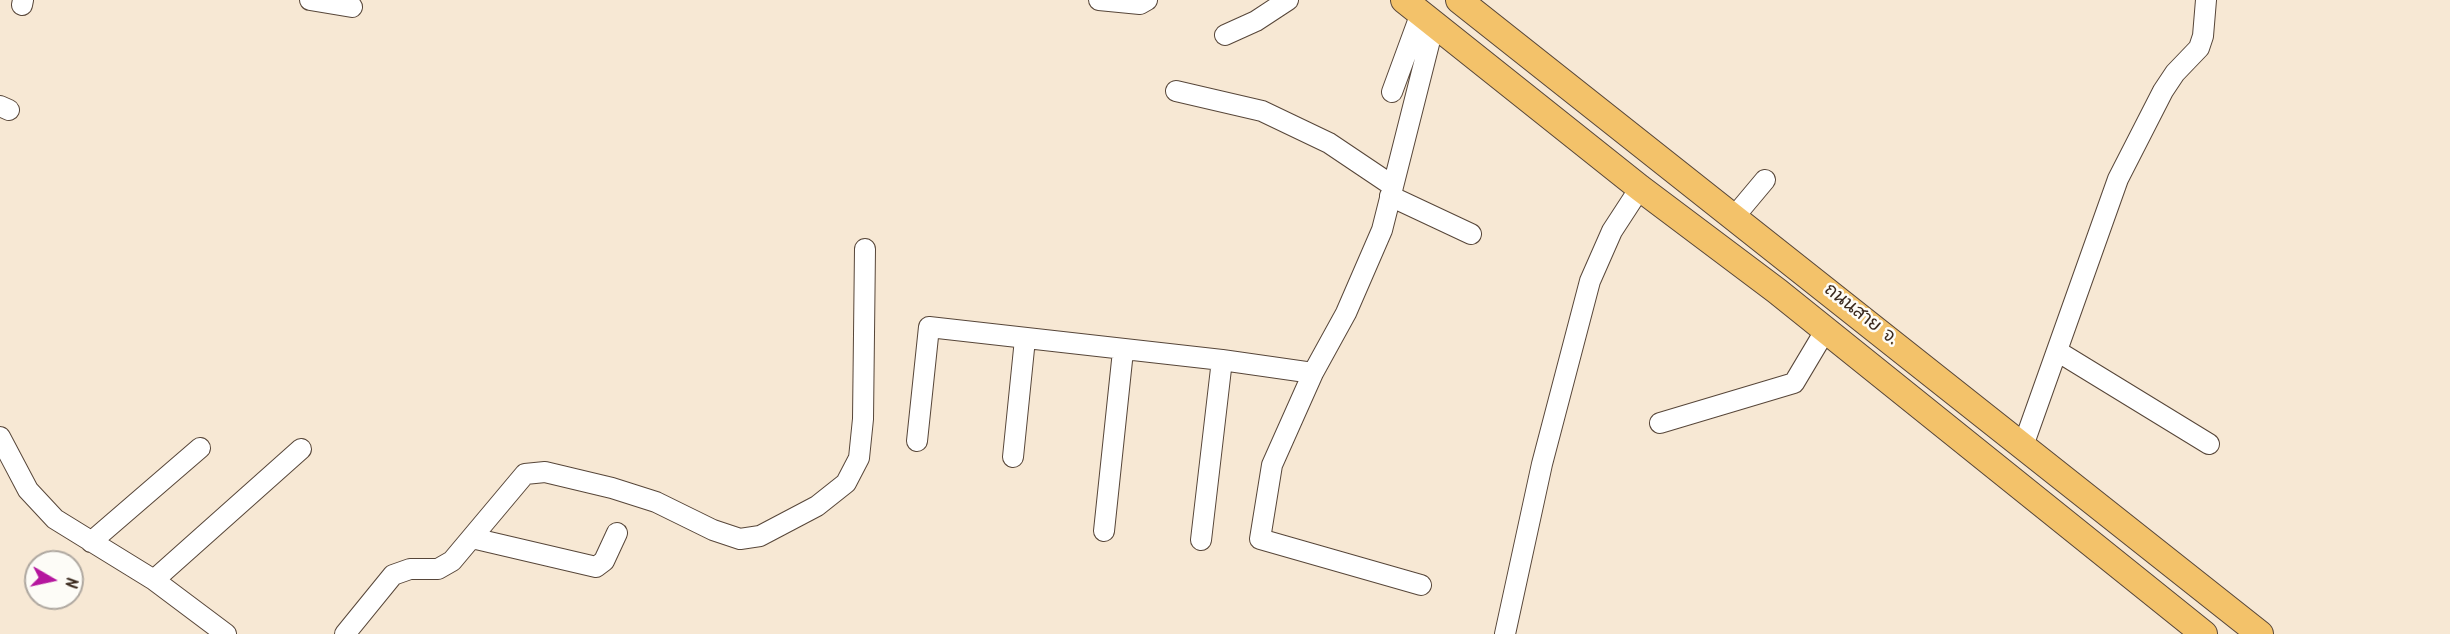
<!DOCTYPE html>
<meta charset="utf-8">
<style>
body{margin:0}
#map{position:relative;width:2450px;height:634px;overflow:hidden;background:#f7e8d4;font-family:Kalam,sans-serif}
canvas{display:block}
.north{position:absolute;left:24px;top:550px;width:60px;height:60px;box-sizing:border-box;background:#fdfcf7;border:2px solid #afa8a0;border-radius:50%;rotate:99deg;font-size:16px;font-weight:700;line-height:24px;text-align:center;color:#3b2a1e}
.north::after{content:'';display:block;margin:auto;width:21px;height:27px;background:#b5179e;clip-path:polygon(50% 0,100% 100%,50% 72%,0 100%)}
</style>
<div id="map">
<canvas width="2450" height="634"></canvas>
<div class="north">N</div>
</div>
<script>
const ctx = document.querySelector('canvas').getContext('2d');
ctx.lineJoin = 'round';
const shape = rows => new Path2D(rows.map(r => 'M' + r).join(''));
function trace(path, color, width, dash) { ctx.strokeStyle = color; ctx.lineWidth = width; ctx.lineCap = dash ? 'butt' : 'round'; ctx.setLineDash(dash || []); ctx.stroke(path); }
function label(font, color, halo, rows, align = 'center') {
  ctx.font = font + ' Kalam,"Playpen Sans Thai",sans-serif'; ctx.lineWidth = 5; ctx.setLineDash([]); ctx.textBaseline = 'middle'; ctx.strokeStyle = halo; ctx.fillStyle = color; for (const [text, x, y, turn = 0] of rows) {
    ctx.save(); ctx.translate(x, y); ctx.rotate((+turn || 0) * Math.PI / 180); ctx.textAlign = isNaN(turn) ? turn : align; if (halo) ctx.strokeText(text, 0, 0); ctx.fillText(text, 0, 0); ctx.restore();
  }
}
const minor = shape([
 [310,0,352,7],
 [1099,0,1140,4,1147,0],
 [22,5,23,0],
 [1225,35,1256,21,1288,0],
 [1176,91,1262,111,1329,143,1393,186],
 [1392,92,1421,13],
 [0,106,9,110],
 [1390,196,1471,234],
 [1734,217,1765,180],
 [2057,351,2209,444],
 [1660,423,1794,383,1825,331],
 [0,437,28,490,55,519,154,580,226,634],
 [917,441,929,327,1222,360,1313,373],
 [2023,446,2118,179,2163,91,2175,73,2199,48,2203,36,2206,0],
 [1013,457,1025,339],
 [1104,531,1123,351],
 [472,538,596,567,604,561,617,533],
 [1201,540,1222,360],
 [91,542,200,448],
 [154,580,301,449],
 [1421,585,1260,539,1272,465,1313,373,1346,313,1382,230,1434,24],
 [345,634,393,575,410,569,438,569,452,561,525,474,545,472,612,488,656,502,713,530,740,539,760,536,817,506,846,483,859,458,863,419,865,249],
 [1505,634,1542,464,1590,281,1612,231,1640,188]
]);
const major = shape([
 [1404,0,1640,188,1777,291,2204,634],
 [1459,0,2260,634]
]);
const streetNames = [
 ["ถนนสาย จ.",1860,316,38]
];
trace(minor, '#574639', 22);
trace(major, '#574639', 28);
trace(minor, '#fff', 20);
trace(major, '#f3c26a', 26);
label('18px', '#3b2a1e', '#fdfcf7', streetNames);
</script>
